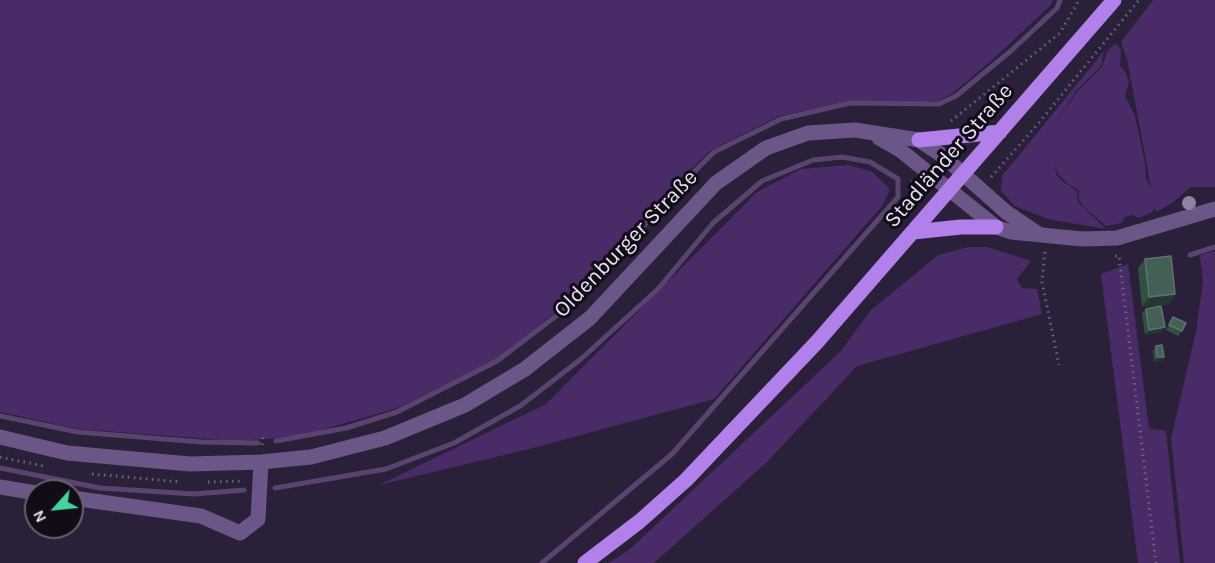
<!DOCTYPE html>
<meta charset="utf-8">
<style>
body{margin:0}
#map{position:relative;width:1215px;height:563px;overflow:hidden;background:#2b2039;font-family:Karla,sans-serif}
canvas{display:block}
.north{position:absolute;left:24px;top:479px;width:60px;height:60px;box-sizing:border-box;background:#110c17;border:2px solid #67616e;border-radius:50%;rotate:243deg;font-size:16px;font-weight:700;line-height:24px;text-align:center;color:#e7e0f1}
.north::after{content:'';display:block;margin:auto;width:21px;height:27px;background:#45d49f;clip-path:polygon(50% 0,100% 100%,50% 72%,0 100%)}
</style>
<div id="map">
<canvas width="1215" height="563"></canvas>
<div class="north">N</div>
</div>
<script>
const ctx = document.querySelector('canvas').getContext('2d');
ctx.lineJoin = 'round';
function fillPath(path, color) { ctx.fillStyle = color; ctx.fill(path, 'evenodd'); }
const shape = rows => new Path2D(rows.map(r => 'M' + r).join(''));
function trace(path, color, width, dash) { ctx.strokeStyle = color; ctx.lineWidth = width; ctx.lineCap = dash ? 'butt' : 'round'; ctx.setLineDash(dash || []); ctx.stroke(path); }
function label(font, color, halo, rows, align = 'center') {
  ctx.font = font + ' Karla,sans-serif'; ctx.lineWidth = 6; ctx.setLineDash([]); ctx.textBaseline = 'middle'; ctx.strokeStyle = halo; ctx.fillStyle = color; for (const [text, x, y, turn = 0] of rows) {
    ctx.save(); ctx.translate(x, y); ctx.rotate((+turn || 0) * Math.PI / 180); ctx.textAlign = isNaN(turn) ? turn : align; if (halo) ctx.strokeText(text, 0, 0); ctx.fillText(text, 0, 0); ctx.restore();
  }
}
const green = shape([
 [0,0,1053,0,1051,5,991,61,953,93,938,101,890,103,850,101,779,116,711,150,662,198,619,250,572,299,497,359,398,408,297,437,235,441,78,429,0,412],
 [1153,0,1215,0,1215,187,1190,187,1174,202,1156,212,1155,208,1152,212,1139,218,1132,215,1125,217,1122,223,1106,226,1084,207,1079,199,1079,190,1068,184,1057,173,1055,163,1056,175,1063,182,1077,191,1078,202,1106,229,1048,219,1015,206,1001,191,1002,176,1104,51,1101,66,1076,91,1058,120,1077,92,1102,67,1107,52,1115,43,1121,49,1120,66,1125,71,1129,83,1125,96,1135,116,1145,163,1146,179,1151,187,1127,59,1121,42],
 [848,165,871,171,890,189,882,206,714,399,533,448,379,485,546,404,757,192,801,169],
 [968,247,987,247,1031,261,1017,279,1022,288,1037,289,1042,314,857,366,768,461,654,563,609,563,630,549,841,351,870,311,938,255],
 [1215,251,1215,563,1184,563,1171,438,1196,332,1203,281,1200,255],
 [1128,264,1149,428,1166,431,1180,563,1138,563,1101,274]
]);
const stream = shape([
 [1190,255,1215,247],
 [0,416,78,432,201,442,258,443],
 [276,441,346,428,397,412,497,361,577,300,619,256,663,203,714,152,781,119,850,103,939,104,956,96,1012,50,1057,8,1060,0],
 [0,468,100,488,194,494,244,490],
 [275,488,386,469,454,443,520,406,581,359,658,289,713,223,762,181,813,160,842,157,870,162,898,179,898,197,672,454,542,563]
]);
const path = shape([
 [951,121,1060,33,1079,0],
 [991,177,1037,125,1139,0],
 [912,180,915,188,925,195],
 [1045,252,1042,282,1059,365],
 [1115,256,1119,256,1156,563],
 [262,445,263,434],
 [0,457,44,466],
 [92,474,181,482],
 [208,482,244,481]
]);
const minor = shape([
 [879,138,900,150,996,227,1011,232,1082,239,1117,238,1215,209],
 [0,437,67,453,190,464,261,462,311,457,385,438,465,405,525,369,590,318,716,183,766,148,808,133,855,130,919,140,943,156,1006,212,1037,233],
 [0,487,36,493],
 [72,498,201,516,240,533,258,519,261,462]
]);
const major = shape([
 [919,140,1000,132],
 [913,232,961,227,996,227],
 [585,563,640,521,686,480,817,342,1114,0]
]);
const trees = [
 [1189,203]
];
const wall = shape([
 [1145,259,1175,294,1169,304,1142,307,1138,268],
 [1146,309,1161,332,1145,335,1142,313],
 [1173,317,1182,331,1178,336,1166,330],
 [1156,346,1161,362,1154,362,1153,351]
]);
const shadedWall = shape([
 [1175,294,1169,304,1142,307,1149,297],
 [1165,327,1161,332,1145,335,1149,330],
 [1157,357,1164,357,1161,362,1154,362]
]);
const building = shape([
 [1171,256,1175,294,1149,297,1145,259,1171,256],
 [1161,306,1165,327,1149,330,1146,309,1161,306],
 [1173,317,1186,323,1182,331,1169,325,1173,317],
 [1162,345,1164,357,1157,357,1156,346,1162,345]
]);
const streetNames = [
 ["Stadländer Straße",949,156,-49],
 ["Oldenburger Straße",626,244,-46]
];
fillPath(green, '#492b68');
trace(stream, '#5b436f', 5);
trace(path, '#6d647a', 3, [1.5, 4.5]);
trace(minor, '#6c5587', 15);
trace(major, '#b280ea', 15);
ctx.fillStyle = '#9080a4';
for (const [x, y] of trees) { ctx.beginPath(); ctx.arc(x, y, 7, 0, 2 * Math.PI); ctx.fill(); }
fillPath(wall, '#305043');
fillPath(shadedWall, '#263637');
fillPath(building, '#435f56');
trace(building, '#5d746e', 1.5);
label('22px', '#e7e0f1', '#110c17', streetNames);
</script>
